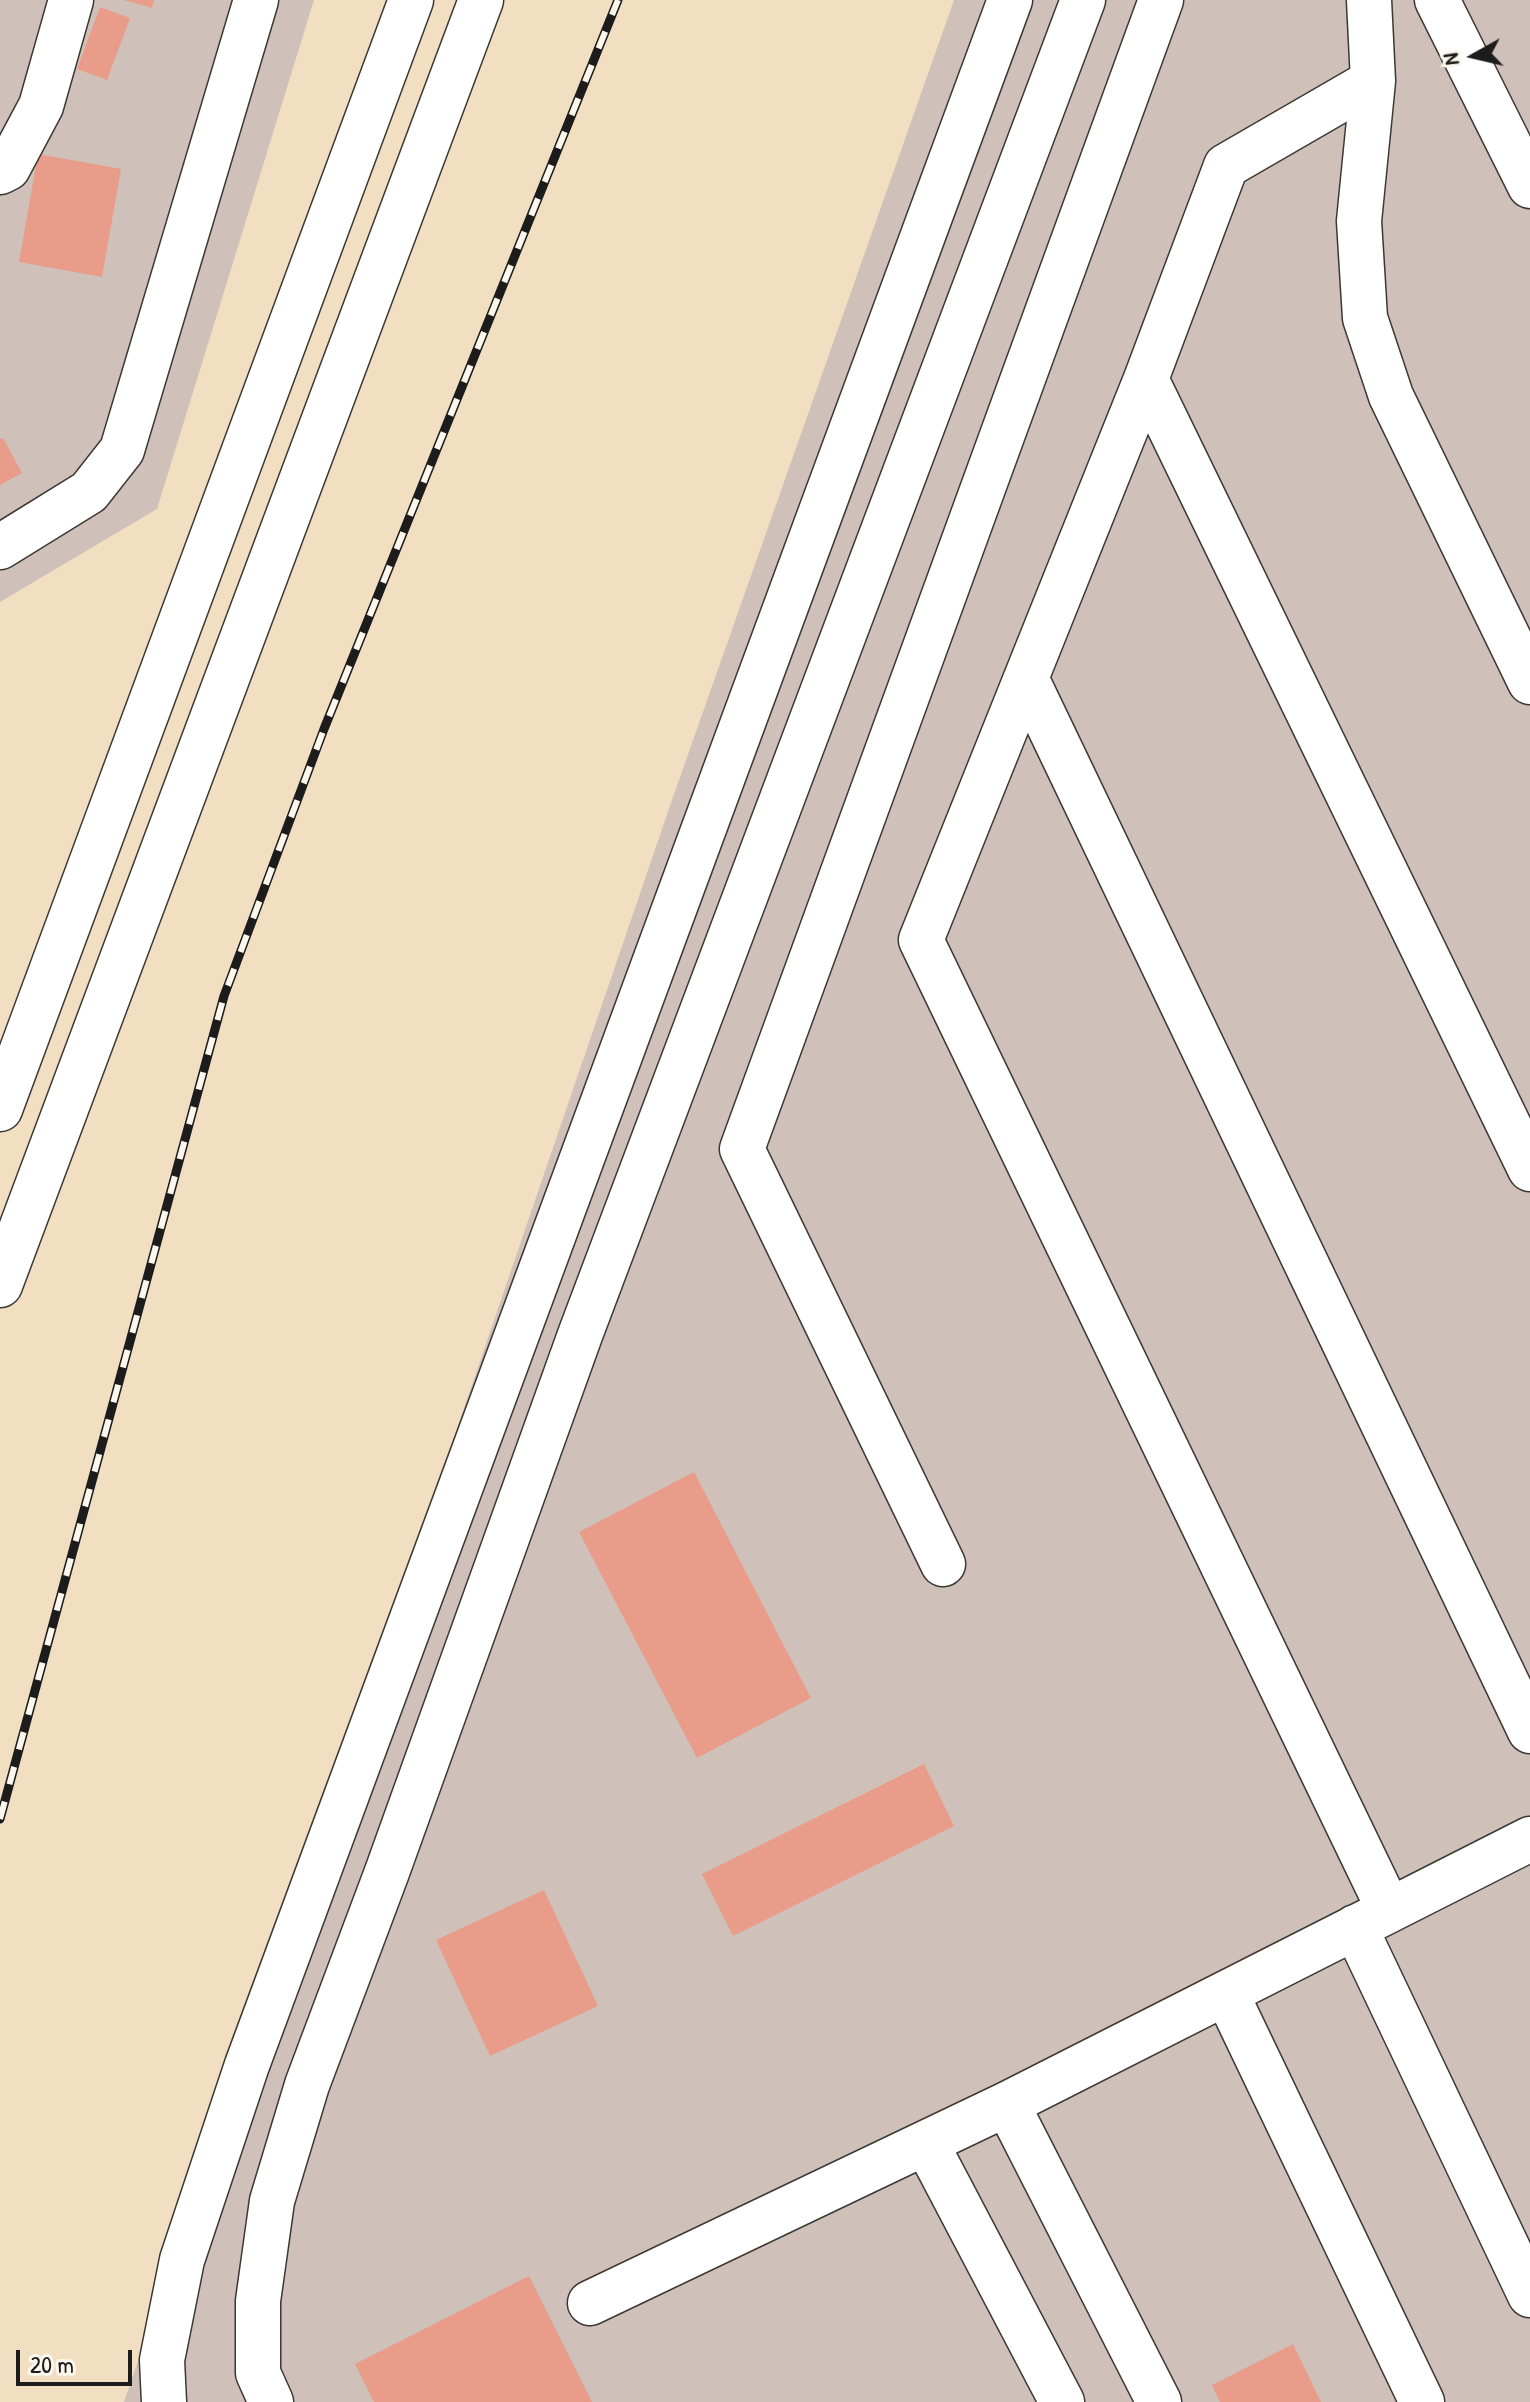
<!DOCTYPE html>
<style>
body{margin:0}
#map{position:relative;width:1530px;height:2402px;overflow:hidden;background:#f2dec0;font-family:"Patrick Hand",sans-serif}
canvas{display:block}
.north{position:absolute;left:1434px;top:16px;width:80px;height:80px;-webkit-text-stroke:6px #fbf7ec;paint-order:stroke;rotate:262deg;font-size:22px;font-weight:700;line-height:32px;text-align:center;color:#1c1c1c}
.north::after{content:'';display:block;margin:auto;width:28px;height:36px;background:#1c1c1c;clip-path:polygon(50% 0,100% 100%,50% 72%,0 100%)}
.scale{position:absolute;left:16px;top:2350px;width:116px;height:36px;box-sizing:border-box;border:4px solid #1c1c1c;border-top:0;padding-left:10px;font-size:24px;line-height:28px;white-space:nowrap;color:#1c1c1c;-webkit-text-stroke:6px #fbf7ec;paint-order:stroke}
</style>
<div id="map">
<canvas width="1530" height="2402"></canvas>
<div class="north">N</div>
<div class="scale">20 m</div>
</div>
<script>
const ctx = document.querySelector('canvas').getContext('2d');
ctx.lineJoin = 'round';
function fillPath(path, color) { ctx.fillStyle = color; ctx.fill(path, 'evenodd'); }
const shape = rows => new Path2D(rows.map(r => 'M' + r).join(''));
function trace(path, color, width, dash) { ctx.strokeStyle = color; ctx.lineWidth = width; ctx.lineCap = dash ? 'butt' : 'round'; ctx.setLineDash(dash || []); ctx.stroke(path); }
const industrial = shape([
 [0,0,314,0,157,509,0,602],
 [954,0,1530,0,1530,2402,124,2402,673,797]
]);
const building = shape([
 [124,0,154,0,152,8],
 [100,7,130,18,107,80,77,69],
 [38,154,121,169,102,277,19,262],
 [3,438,22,473,0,485,0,439],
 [694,1472,811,1698,697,1758,579,1532],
 [924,1764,954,1826,733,1936,702,1874],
 [544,1890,598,2006,490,2056,436,1940],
 [529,2276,592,2402,374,2402,355,2364],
 [1293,2344,1321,2402,1220,2402,1212,2385]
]);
const minor = shape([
 [1369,0,1373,81,1359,221,1365,318,1391,396,1530,682],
 [1437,0,1530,186],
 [1373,81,1226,166,1146,379,921,940,1389,1910],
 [0,172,8,168,41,106,71,0],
 [1146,379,1530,1169],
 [0,547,89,492,122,450,256,0],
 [1026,678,1530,1731],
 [0,1109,411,0],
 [0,1285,481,0],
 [943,1564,742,1149,1161,0],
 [1355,1927,1530,2295],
 [1226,1993,1422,2402],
 [1007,2104,1159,2402],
 [926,2143,1062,2402],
 [590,2303,1007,2104,1530,1839],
 [164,2402,162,2360,182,2260,247,2065,1010,0],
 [271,2402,258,2373,258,2301,272,2201,307,2085,387,1872,580,1335,1083,0]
]);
const rail = shape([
 [0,1819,224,996,324,729,618,0]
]);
fillPath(industrial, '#cfc1ba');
fillPath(building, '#e89c89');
trace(minor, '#3c3935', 47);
trace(minor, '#fff', 44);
trace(rail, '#1c1c1c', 9);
trace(rail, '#fbf7ec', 6, [18]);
</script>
